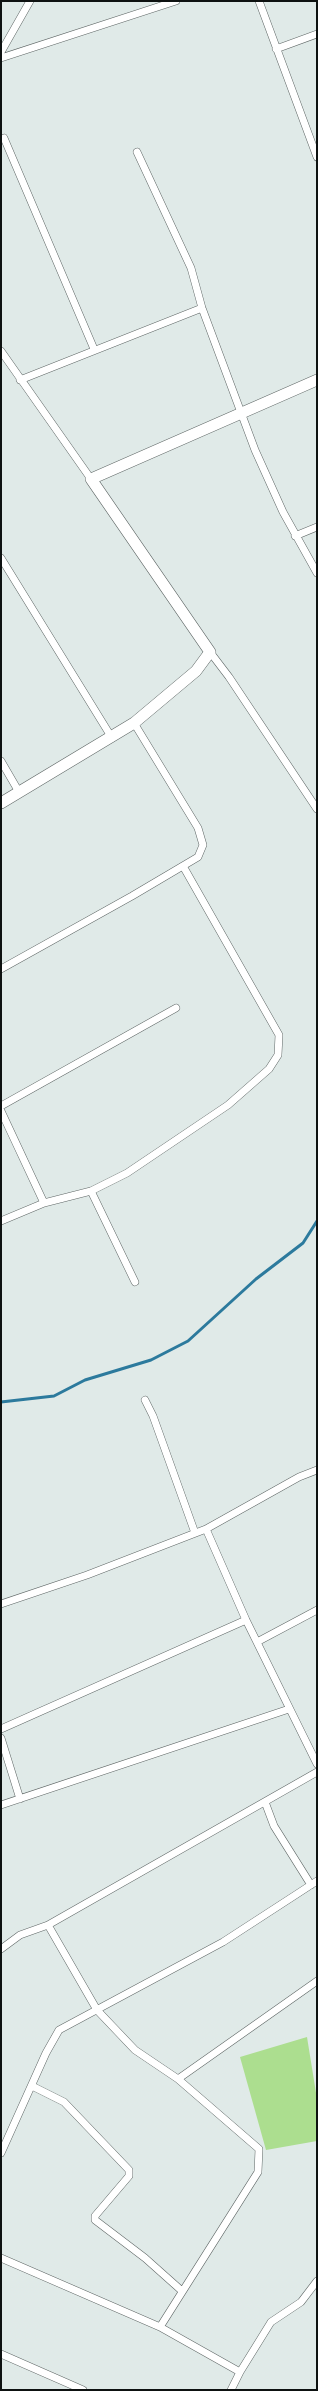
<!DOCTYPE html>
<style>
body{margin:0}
#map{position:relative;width:318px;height:2391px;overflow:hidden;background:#e0eae8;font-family:Raleway,sans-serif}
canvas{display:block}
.frame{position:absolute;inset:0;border:2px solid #0e1211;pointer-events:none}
</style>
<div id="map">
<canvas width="318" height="2391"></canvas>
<div class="frame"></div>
</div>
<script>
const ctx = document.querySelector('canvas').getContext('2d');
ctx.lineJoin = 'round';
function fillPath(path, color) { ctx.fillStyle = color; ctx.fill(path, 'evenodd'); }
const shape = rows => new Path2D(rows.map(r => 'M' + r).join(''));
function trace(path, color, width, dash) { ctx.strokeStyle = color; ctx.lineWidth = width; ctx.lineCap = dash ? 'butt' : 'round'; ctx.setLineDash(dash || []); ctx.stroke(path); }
const green = shape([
 [307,2037,317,2099,317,2141,266,2150,240,2057]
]);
const stream = shape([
 [1,1402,54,1396,85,1380,151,1360,188,1341,256,1279,303,1243,317,1221]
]);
const street = shape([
 [259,1,317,157],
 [276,49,317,34],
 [1,52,30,1],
 [1,58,176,1],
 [4,138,94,349],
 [137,152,191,268,202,308,255,450,283,512,317,573],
 [1,351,91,479],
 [20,380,202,308],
 [295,536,317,527],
 [1,558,112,738],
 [210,652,229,677,317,809],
 [1,761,19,792],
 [1,969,132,896,198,857,203,845,198,828,134,723],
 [1,1106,176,1008],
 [1,1111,44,1203],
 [91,1191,135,1282],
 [1,1221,44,1203,91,1191,127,1173,228,1105,269,1069,278,1055,279,1035,183,866],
 [145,1400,153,1416,195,1533],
 [206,1529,246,1620,317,1764],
 [1,1604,87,1575,206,1529,299,1477,317,1470],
 [257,1642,317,1610],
 [1,1729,246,1620],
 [1,1738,20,1799],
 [265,1802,274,1826,311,1885],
 [1,1805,289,1709],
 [48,1925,97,2010,135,2050,178,2079,259,2149,258,2172,160,2327],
 [1,1949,20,1935,48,1925,317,1772],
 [178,2079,317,1981],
 [32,2086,64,2102,129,2170,129,2176,95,2216,95,2220,145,2258,182,2291],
 [1,2153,46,2053,59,2030,223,1942,317,1881],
 [1,2258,160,2327,240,2372],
 [1,2354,83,2390],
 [231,2390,240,2372,271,2322,301,2302,317,2281]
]);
const secondary = shape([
 [1,803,134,723,196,671,210,652,91,479,317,380]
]);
fillPath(green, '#acde8f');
trace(stream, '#2c7a9d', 3);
trace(street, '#5f6766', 8);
trace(secondary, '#5f6766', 12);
trace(street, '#fff', 7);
trace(secondary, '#fff', 11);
</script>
